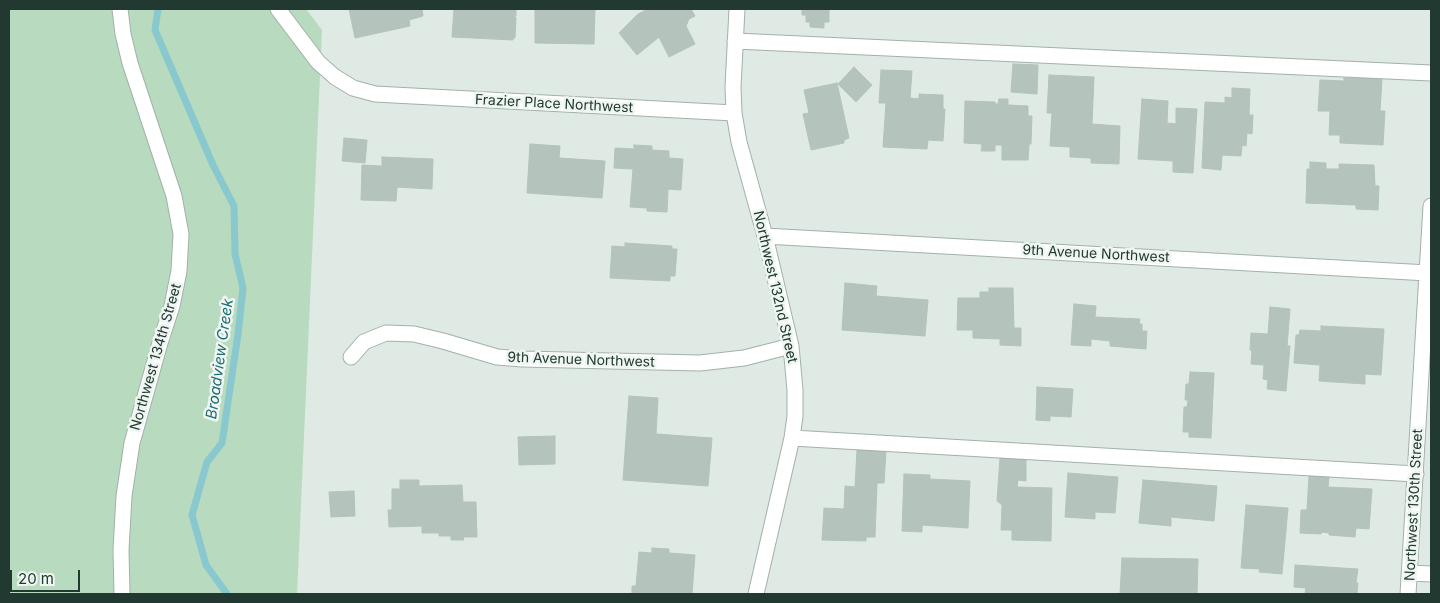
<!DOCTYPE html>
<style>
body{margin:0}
#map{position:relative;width:1440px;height:603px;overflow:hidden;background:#dfeae4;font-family:Inter,sans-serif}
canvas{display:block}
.frame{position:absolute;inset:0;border:10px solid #213930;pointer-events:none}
.scale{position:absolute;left:10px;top:570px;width:70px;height:22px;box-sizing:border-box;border:2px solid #213930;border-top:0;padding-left:6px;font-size:15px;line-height:18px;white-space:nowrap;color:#213930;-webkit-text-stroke:4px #eff6f2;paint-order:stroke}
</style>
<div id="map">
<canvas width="1440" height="603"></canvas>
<div class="frame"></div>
<div class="scale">20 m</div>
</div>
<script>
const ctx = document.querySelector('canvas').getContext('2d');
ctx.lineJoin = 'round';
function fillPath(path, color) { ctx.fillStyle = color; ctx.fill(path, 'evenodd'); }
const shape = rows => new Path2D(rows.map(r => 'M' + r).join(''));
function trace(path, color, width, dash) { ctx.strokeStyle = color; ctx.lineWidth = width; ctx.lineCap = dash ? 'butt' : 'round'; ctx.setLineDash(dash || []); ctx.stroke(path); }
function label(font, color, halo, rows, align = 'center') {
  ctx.font = font + ' Inter,sans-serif'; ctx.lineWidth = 5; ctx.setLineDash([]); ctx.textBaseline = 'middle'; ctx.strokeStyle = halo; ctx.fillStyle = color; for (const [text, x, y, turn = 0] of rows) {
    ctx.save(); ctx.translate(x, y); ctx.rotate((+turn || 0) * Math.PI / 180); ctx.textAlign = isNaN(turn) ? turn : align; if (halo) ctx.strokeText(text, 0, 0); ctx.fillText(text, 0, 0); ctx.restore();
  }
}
const green = shape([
 [9,9,306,9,322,30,297,594,9,594]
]);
const stream = shape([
 [158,9,155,30,213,165,234,206,235,254,243,288,238,334,222,443,207,462,192,515,206,565,227,594]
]);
const building = shape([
 [349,9,422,9,423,16,409,20,410,26,355,38,349,9],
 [454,9,516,9,516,16,514,16,516,18,515,38,513,38,513,40,452,37,454,9],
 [535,9,595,9,594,44,535,43,535,9],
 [648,9,691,9,695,16,689,19,686,26,695,44,669,57,659,37,637,55,619,33,638,14,648,9],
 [802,9,832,9,829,10,829,22,824,22,824,28,810,27,810,22,806,22,806,15,802,15,802,9],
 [1013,64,1038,65,1037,94,1011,92,1013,64],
 [854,67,872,85,856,102,838,84,854,67],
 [881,70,912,71,910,98,919,99,919,94,943,95,943,109,945,109,943,141,928,140,927,149,883,147,886,103,879,103,881,70],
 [1049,75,1094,77,1092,124,1120,126,1119,164,1091,163,1091,158,1070,157,1070,147,1050,146,1052,113,1047,113,1049,75],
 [1344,78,1382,79,1380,111,1385,111,1383,145,1340,143,1340,135,1329,135,1330,111,1318,111,1320,80,1344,81,1344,78],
 [837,83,849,138,844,140,844,143,811,150,803,114,809,113,804,90,837,83],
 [1232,88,1250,89,1249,115,1253,115,1252,134,1247,133,1246,146,1242,145,1241,156,1222,155,1221,170,1202,168,1205,102,1225,103,1225,97,1232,98,1232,88],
 [999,99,1008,99,1008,105,1028,106,1028,116,1032,116,1031,144,1029,144,1028,160,1002,160,1002,145,995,145,995,151,981,151,982,144,964,143,965,101,995,102,995,104,998,104,999,99],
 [1142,99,1168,101,1167,123,1176,124,1176,108,1197,109,1193,173,1173,172,1173,161,1138,159,1142,99],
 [344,138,367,140,365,163,342,161,344,138],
 [530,144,560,146,559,158,605,161,602,198,527,193,530,144],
 [634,145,652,146,652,150,669,151,669,158,683,159,681,190,668,189,667,212,647,211,647,208,630,207,633,169,614,168,615,148,634,149,634,145],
 [382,157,433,159,432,189,397,187,396,201,361,200,362,165,382,166,382,157],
 [1310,162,1326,163,1326,169,1339,169,1339,164,1374,165,1375,186,1379,186,1378,210,1356,209,1356,205,1306,203,1307,169,1310,169,1310,162],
 [625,243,672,246,672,249,677,249,675,276,670,276,670,281,610,278,612,246,625,247,625,243],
 [845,283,877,286,876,296,928,300,925,336,842,330,845,283],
 [989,288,1013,288,1014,328,1021,328,1021,346,1000,345,1000,339,973,338,973,330,957,330,958,298,980,298,980,292,989,292,989,288],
 [1074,304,1096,306,1095,317,1140,319,1139,324,1142,324,1142,331,1147,331,1146,349,1110,346,1110,341,1091,339,1091,346,1071,345,1074,304],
 [1270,307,1290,309,1287,346,1290,346,1286,391,1267,389,1268,380,1263,379,1264,365,1251,364,1252,351,1250,350,1251,333,1268,334,1270,307],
 [1321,326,1384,329,1381,375,1365,374,1365,384,1319,381,1320,365,1294,363,1296,335,1299,335,1300,330,1321,331,1321,326],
 [1190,372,1214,373,1211,438,1189,437,1189,432,1183,432,1184,407,1187,407,1188,400,1185,400,1186,384,1189,384,1190,372],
 [1037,387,1073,389,1071,417,1050,416,1050,421,1036,420,1037,387],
 [629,396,658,398,656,434,712,438,708,486,623,480,629,396],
 [555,436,555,464,519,465,518,437,555,436],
 [857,450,886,451,884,483,877,483,875,537,866,537,866,541,822,540,824,508,844,509,845,486,855,487,857,450],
 [1000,458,1026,459,1026,481,1018,480,1017,487,1052,488,1051,541,1012,540,1012,530,1001,530,1002,505,997,501,1000,458],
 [1068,473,1118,477,1115,513,1095,512,1095,519,1065,517,1068,473],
 [904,474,930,475,930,479,970,481,968,528,922,525,922,532,902,531,904,474],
 [1309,476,1329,477,1328,487,1372,489,1369,529,1356,528,1355,537,1329,535,1329,533,1322,532,1321,534,1300,533,1301,510,1307,510,1309,476],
 [400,480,419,480,419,486,462,485,463,502,476,502,477,537,463,537,464,540,451,540,451,536,439,536,439,533,422,533,422,526,389,527,388,510,392,510,392,489,400,489,400,480],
 [1143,480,1217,486,1214,521,1171,517,1171,526,1139,523,1143,480],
 [354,491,355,516,331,517,329,492,354,491],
 [1246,505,1288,508,1282,574,1259,572,1260,569,1241,568,1246,505],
 [652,548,669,549,669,553,695,555,692,594,632,594,632,586,636,586,639,552,652,553,652,548],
 [1122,558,1198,559,1197,594,1120,594,1122,558],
 [1295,565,1358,569,1356,583,1358,583,1357,594,1305,594,1306,588,1294,587,1295,565]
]);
const minor = shape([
 [120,9,123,34,130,63,174,196,181,234,179,271,172,306,160,343,132,443,124,496,121,550,122,594],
 [278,9,318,62,335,77,353,88,375,94,734,113],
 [737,9,733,87,734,113,739,142,765,236,791,346,795,390,795,416,792,438,756,594],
 [735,41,1431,73],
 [765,236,1428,273],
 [351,357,364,342,386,333,414,334,443,341,497,357,522,359,700,363,744,358,791,346],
 [792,438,1416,474],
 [1410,573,1431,574],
 [1408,594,1431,206]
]);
const streetNames = [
 ["Frazier Place Northwest",554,104,3],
 ["9th Avenue Northwest",1096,254,3],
 ["Northwest 132nd Street",775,287,77],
 ["Northwest 134th Street",156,357,-74],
 ["9th Avenue Northwest",581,360,2],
 ["Northwest 130th Street",1414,505,-87]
];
const waterNames = [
 ["Broadview Creek",220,359,-82]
];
fillPath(green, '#b8dabf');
trace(stream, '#88c8ce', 7);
fillPath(building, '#b4c4bd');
trace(building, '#b2c3ba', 1);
trace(minor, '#a2b1aa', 17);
trace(minor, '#fff', 15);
label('14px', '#213930', '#eff6f2', streetNames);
label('italic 15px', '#1d6b72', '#eff6f2', waterNames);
</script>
